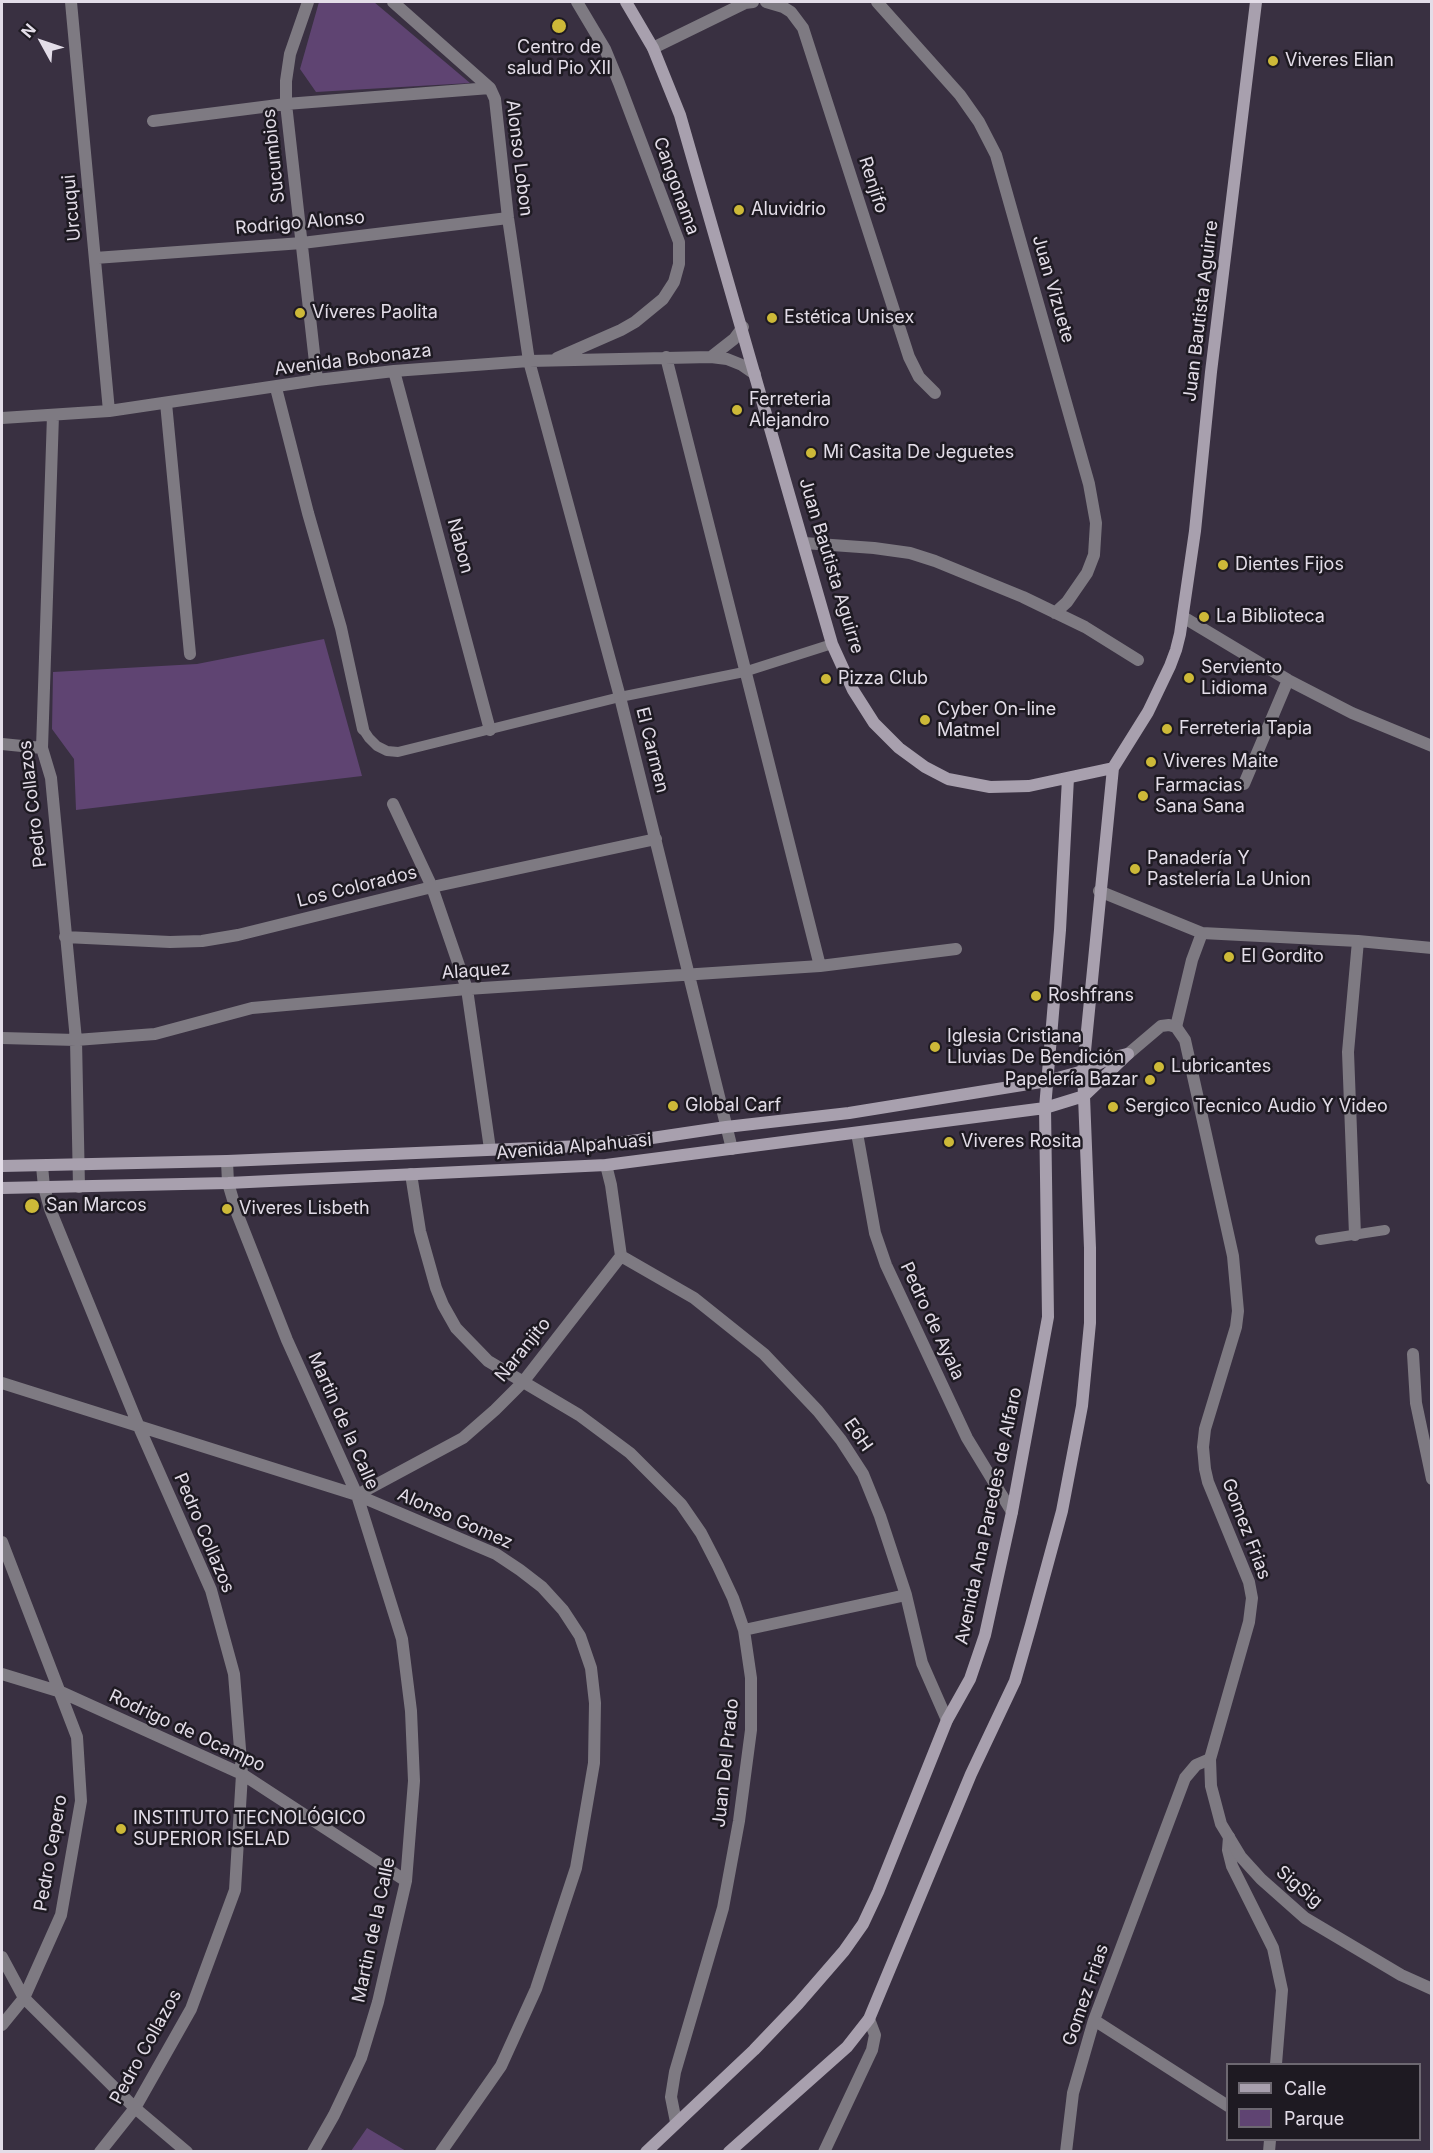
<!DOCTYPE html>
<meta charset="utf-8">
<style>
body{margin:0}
#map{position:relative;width:1433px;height:2153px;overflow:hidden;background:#393041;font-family:Inter,sans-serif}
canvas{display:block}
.frame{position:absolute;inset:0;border:3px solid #e3dde8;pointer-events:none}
.legend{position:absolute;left:1226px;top:2063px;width:195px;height:78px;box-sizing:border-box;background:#1e1a22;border:2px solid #6d6871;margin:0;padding:8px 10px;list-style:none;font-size:18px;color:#e3dde8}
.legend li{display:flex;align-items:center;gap:12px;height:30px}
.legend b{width:30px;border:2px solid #6d6871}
.north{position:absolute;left:12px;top:12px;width:60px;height:60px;-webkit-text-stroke:4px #1e1a22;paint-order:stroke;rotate:310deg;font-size:16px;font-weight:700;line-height:24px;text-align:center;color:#e3dde8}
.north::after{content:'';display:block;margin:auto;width:21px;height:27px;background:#e3dde8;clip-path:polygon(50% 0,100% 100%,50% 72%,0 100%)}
</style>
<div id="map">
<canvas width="1433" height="2153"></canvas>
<div class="frame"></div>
<ul class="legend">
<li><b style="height:8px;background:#a8a0ae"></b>Calle</li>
<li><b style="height:16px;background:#5f4472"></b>Parque</li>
</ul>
<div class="north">N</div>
</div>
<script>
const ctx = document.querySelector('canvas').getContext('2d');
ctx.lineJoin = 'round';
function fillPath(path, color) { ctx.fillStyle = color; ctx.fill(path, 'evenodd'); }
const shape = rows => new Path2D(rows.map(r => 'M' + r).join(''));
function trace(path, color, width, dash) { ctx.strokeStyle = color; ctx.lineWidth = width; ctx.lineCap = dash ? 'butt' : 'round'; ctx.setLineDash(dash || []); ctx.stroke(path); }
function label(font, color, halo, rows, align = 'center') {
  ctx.font = font + ' Inter,sans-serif'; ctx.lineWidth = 5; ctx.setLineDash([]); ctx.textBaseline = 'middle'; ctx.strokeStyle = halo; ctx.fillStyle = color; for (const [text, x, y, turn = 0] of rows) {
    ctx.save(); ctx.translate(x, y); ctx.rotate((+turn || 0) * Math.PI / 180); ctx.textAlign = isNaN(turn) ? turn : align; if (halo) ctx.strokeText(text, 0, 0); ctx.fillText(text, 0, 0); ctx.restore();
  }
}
const green = shape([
 [319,2,374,2,470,83,316,92,300,69],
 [324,639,362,776,76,810,74,759,52,729,53,672,197,664],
 [367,2128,406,2151,351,2151]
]);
const pedestrian = shape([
 [363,729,369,738,377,746,387,751,398,752,620,697,744,672,832,644],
 [1320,1240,1385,1230]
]);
const minor = shape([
 [71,2,109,411],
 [308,2,290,54,286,81,286,104,317,380],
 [393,2,490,88,495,99,508,218,529,361,620,697,732,1149],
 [766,2,783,7,791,12,803,28,909,357,919,377,935,393],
 [877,2,960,95,979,122,996,155,1089,484,1096,523,1094,555,1087,573,1067,602,1055,613],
 [653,48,745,3,753,2],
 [153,121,286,104,490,88],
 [95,258,302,243,508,218],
 [666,357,820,966],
 [711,357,734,339,743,327],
 [557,358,621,330,635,322,663,299,674,282,679,264,679,242,619,83,605,49,577,2],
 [394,371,490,730],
 [276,388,308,513,341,628,363,729],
 [166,403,190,654],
 [53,415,42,748,51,778,76,1040,79,1187],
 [2,418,109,411,317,380,394,371,529,361,711,357,727,359,742,365,755,374],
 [804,543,874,548,910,553,935,561,1023,597,1085,627,1138,660],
 [1183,617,1288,680,1352,713,1432,746],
 [2,744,42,748],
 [1244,784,1288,680],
 [393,804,432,887,467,989,490,1149],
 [1099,891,1202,933,1358,941,1432,948],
 [65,937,170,942,202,941,238,935,432,887,656,839],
 [1176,1027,1192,960,1202,933],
 [2,1038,76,1040,155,1034,252,1008,467,989,820,966,956,949],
 [857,1133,875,1233,886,1265,967,1438,1012,1512],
 [227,1161,228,1183,237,1213,287,1340,357,1495,402,1639,411,1711,414,1781,406,1881,378,2002,361,2058,334,2115,313,2152],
 [42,1166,44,1187,50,1209,139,1427,211,1590,234,1674,242,1774,235,1890,191,2009,135,2108,100,2152],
 [411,1174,420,1231,436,1288,443,1305,456,1328,488,1361,579,1415,630,1453,681,1504,701,1533,718,1566,733,1598,744,1630,751,1678,751,1730,739,1821,723,1908,675,2072,671,2097,676,2122],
 [1355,1235,1348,1052,1358,941],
 [621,1256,694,1298,764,1354,818,1411,841,1440,863,1474,880,1516,906,1595,922,1663,947,1720],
 [1413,1354,1416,1403,1432,1479],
 [2,1383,357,1495,496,1554,520,1570,542,1587,563,1610,580,1636,591,1668,595,1703,594,1763,576,1868,536,1989,501,2066,441,2152],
 [357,1495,463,1438,495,1410,523,1382,621,1256,611,1185,606,1165],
 [2,1542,77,1737,81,1801,61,1915,24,1998,2,2025],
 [744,1630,906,1595],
 [2,1674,61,1692,242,1774,406,1881],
 [1229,1837,1228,1850,1232,1866,1273,1948,1282,1990,1276,2064],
 [2,1957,24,1998,135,2108,187,2152],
 [1094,2020,1228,2106],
 [824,2152,872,2050,875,2035,869,2019],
 [1066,2152,1073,2093,1094,2020,1185,1778,1196,1765,1210,1759],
 [1269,2152,1270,2140]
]);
const tertiary = shape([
 [1128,1054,1161,1026,1169,1025,1176,1027,1185,1040,1233,1256,1238,1311,1236,1327,1205,1429,1203,1447,1205,1469,1208,1482,1249,1582,1252,1598,1249,1622,1210,1759,1211,1786,1221,1824,1241,1857,1261,1879,1305,1918,1401,1975,1432,1989]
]);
const secondary = shape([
 [626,2,653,48,680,115,832,644,853,690,874,723,899,748,925,767,948,779,990,787,1029,786,1113,768,1148,712,1170,666,1176,650,1180,634,1195,531,1211,372,1256,2],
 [2,1166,227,1161,605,1145,726,1127,849,1113,1047,1081,1083,1071,1110,1058,1127,1054],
 [2,1188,228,1183,606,1165,1045,1108,1084,1096,1128,1054],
 [646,2152,754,2050,798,2004,844,1951,863,1924,878,1892,947,1720,970,1679,985,1635,1012,1512,1048,1317,1045,1108,1060,930,1068,778],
 [729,2152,847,2047,869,2019,971,1774,1015,1681,1031,1625,1062,1511,1082,1406,1090,1323,1090,1248,1083,1071,1113,768]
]);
const markers = [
 [559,26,8,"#cdb938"],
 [1273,61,6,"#cdb938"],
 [739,210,6,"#cdb938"],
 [300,313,6,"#cdb938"],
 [772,318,6,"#cdb938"],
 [737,410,6,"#cdb938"],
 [811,453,6,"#cdb938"],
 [1223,565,6,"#cdb938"],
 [1204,617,6,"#cdb938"],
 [1189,678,6,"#cdb938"],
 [826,679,6,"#cdb938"],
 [925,720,6,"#cdb938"],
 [1167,729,6,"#cdb938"],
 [1151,762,6,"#cdb938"],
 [1143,796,6,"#cdb938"],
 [1135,869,6,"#cdb938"],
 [1229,957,6,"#cdb938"],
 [1036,996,6,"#cdb938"],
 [935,1047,6,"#cdb938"],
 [1159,1067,6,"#cdb938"],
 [1150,1080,6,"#cdb938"],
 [673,1106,6,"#cdb938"],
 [1113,1107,6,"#cdb938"],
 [949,1142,6,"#cdb938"],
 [32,1206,8,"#cdb938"],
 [227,1209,6,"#cdb938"],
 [121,1829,6,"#cdb938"]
];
const poiNames = [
 ["Centro de",559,48,"center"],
 ["salud Pio XII",559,69,"center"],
 ["Viveres Elian",1285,61],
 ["Aluvidrio",751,210],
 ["Víveres Paolita",312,313],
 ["Estética Unisex",784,318],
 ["Ferreteria",749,400],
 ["Alejandro",749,421],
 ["Mi Casita De Jeguetes",823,453],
 ["Dientes Fijos",1235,565],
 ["La Biblioteca",1216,617],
 ["Serviento",1201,668],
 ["Lidioma",1201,689],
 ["Pizza Club",838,679],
 ["Cyber On-line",937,710],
 ["Matmel",937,731],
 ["Ferreteria Tapia",1179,729],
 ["Viveres Maite",1163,762],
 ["Farmacias",1155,786],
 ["Sana Sana",1155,807],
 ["Panadería Y",1147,859],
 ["Pastelería La Union",1147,880],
 ["El Gordito",1241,957],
 ["Roshfrans",1048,996],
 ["Iglesia Cristiana",947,1037],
 ["Lluvias De Bendición",947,1058],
 ["Lubricantes",1171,1067],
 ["Papelería Bazar",1138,1080,"right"],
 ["Global Carf",685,1106],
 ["Sergico Tecnico Audio Y Video",1125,1107],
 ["Viveres Rosita",961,1142],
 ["San Marcos",46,1206],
 ["Viveres Lisbeth",239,1209],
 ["INSTITUTO TECNOLÓGICO",133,1819],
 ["SUPERIOR ISELAD",133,1840]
];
const streetNames = [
 ["Sucumbios",274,156,-96],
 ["Alonso Lobon",519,158,83],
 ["Renjifo",873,185,72],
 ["Cangonama",676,186,70],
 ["Urcuqui",72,208,-95],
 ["Rodrigo Alonso",300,223,-5],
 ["Juan Vizuete",1053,289,74],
 ["Juan Bautista Aguirre",1201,311,-83],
 ["Avenida Bobonaza",353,360,-7],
 ["Nabon",460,546,75],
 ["Juan Bautista Aguirre",831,566,73],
 ["El Carmen",652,750,76],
 ["Pedro Collazos",33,804,-97],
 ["Los Colorados",357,887,-14],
 ["Alaquez",476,971,-4],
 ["Avenida Alpahuasi",574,1147,-5],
 ["Pedro de Ayala",932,1321,65],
 ["Naranjito",523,1350,-51],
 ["Martin de la Calle",343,1421,66],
 ["E6H",858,1435,55],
 ["Avenida Ana Paredes de Alfaro",989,1516,-78],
 ["Alonso Gomez",455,1519,24],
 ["Gomez Frias",1246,1529,69],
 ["Pedro Collazos",204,1533,67],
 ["Rodrigo de Ocampo",187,1731,25],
 ["Juan Del Prado",726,1763,-84],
 ["Pedro Cepero",51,1853,-80],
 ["SigSig",1299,1887,40],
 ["Martin de la Calle",374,1930,-78],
 ["Gomez Frias",1086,1995,-71],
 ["Pedro Collazos",146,2047,-61]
];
fillPath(green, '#5f4472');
trace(pedestrian, '#7e7a82', 10);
trace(minor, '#7e7a82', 12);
trace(tertiary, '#7e7a82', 12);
trace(secondary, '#a8a0ae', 12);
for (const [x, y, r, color] of markers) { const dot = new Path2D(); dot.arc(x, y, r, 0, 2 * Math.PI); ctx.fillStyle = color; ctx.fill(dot); trace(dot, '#1e1a22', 2); }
label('18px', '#e3dde8', '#1e1a22', poiNames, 'left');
label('18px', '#e3dde8', '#1e1a22', streetNames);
</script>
